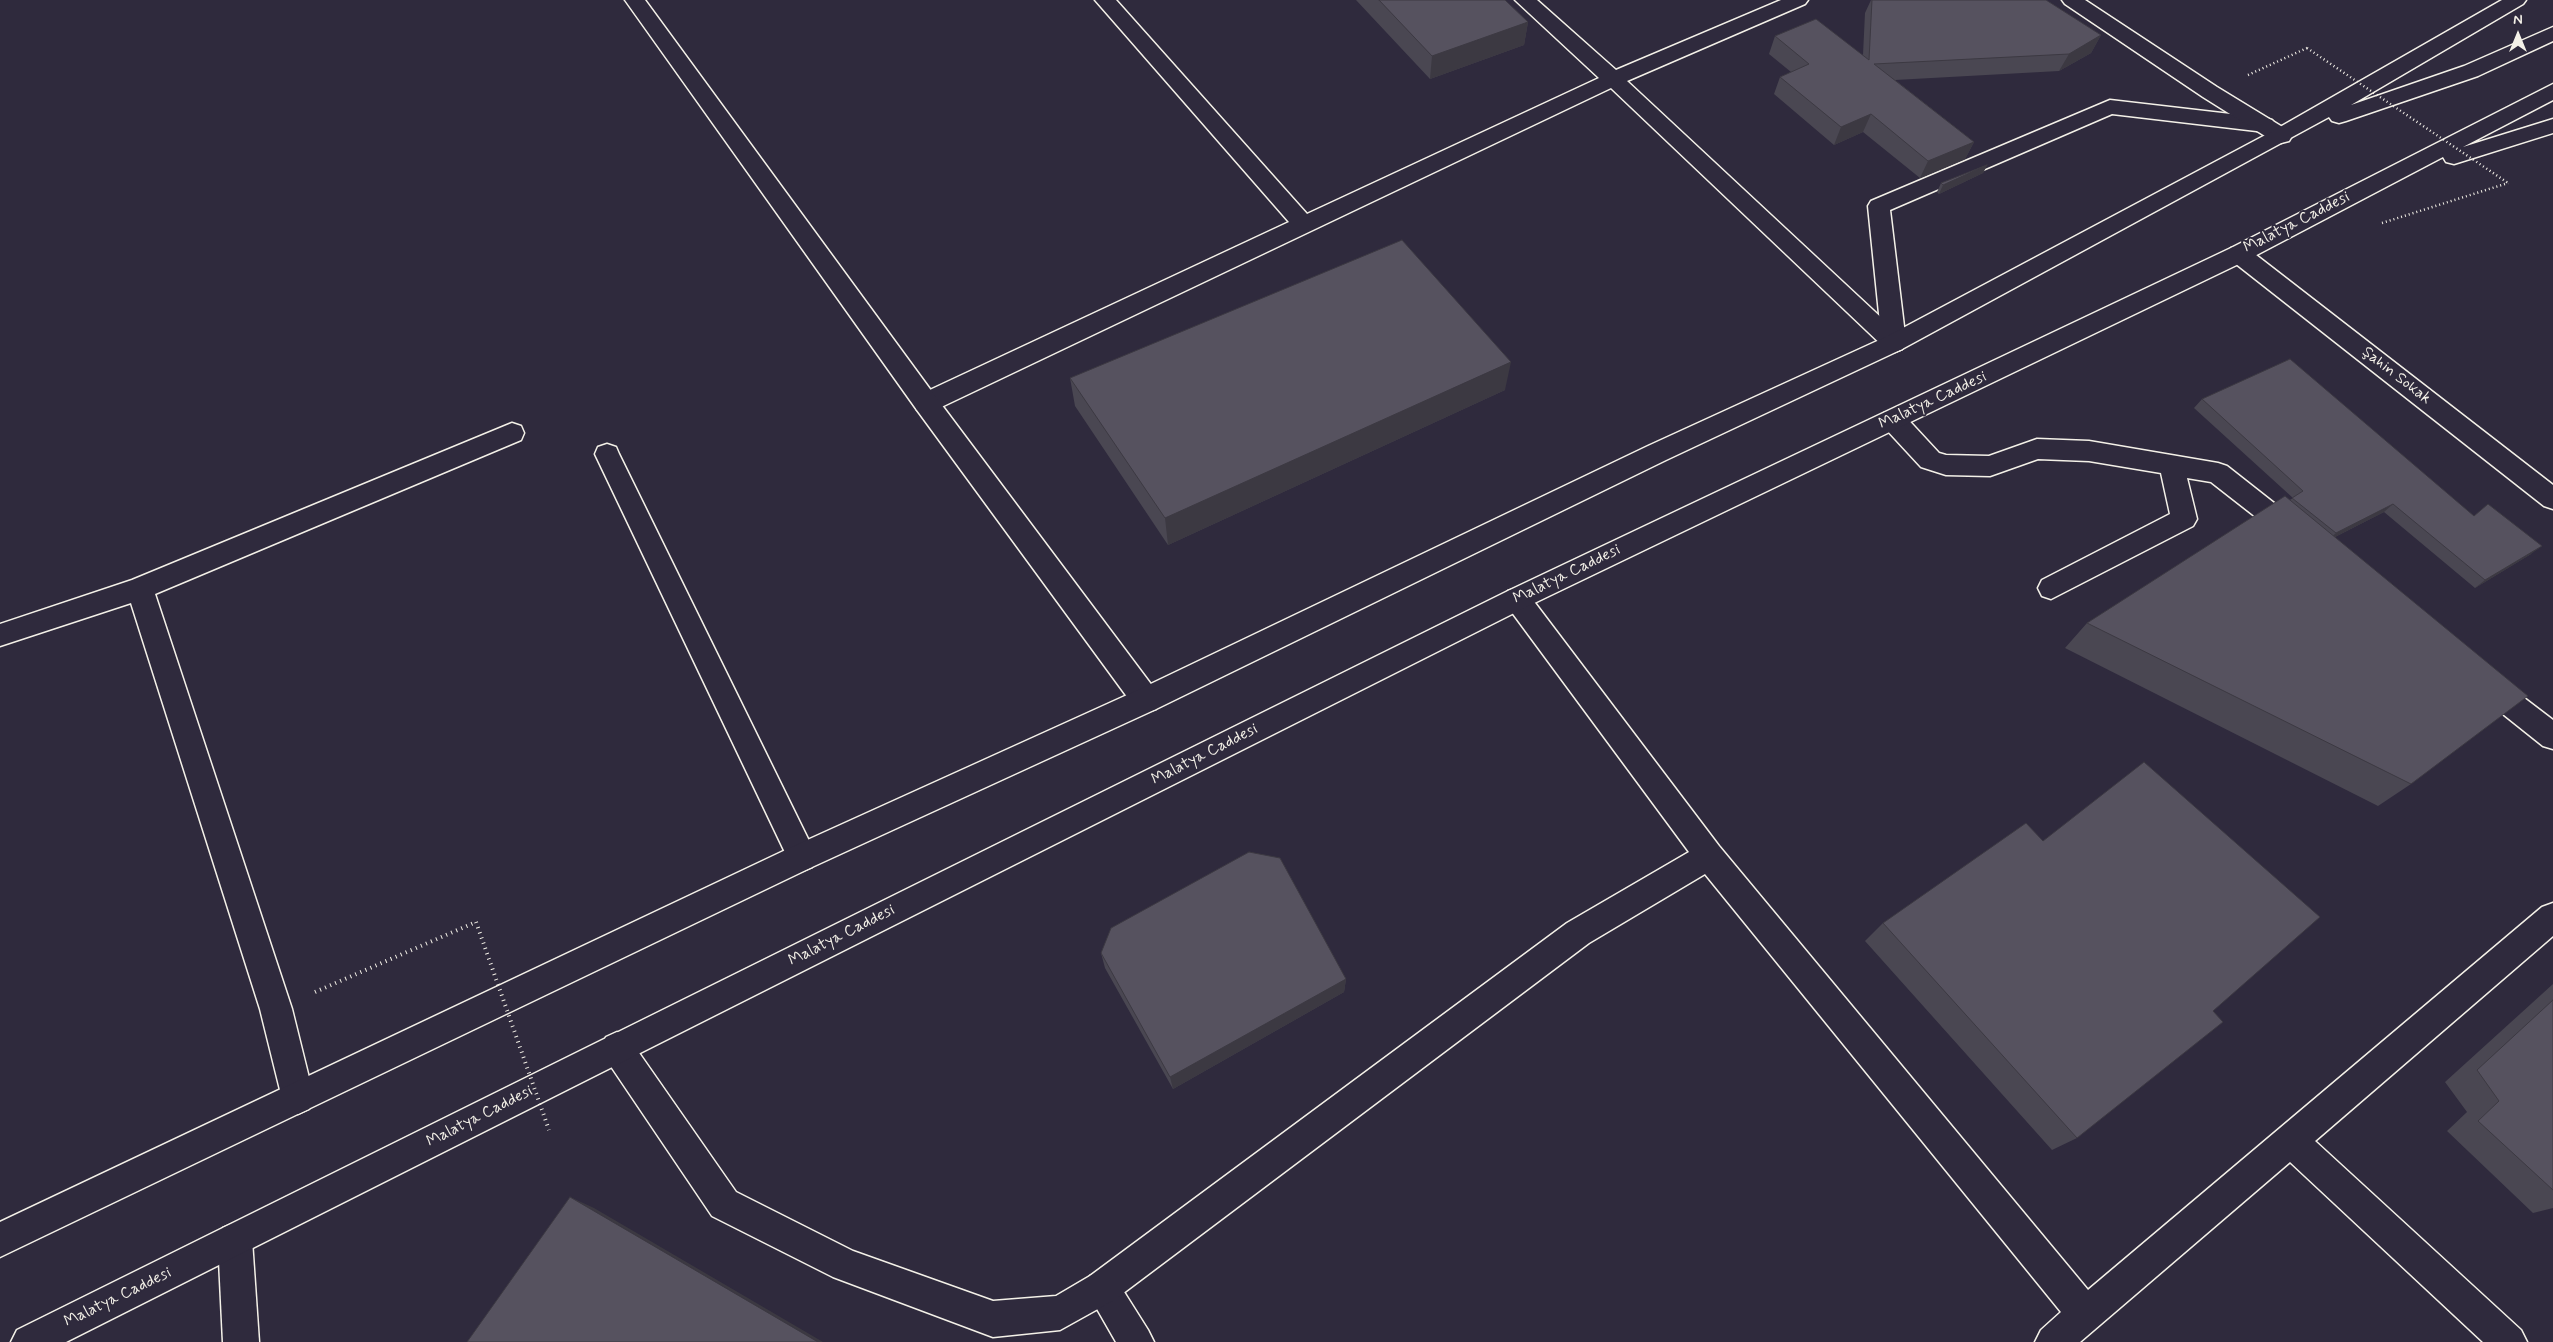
<!DOCTYPE html>
<meta charset="utf-8">
<style>
body{margin:0}
#map{position:relative;width:2553px;height:1342px;overflow:hidden;background:#2f2a3d;font-family:Mynerve,sans-serif}
canvas{display:block}
.north{position:absolute;left:2493px;top:10px;width:50px;height:50px;-webkit-text-stroke:4px #2f2a3d;paint-order:stroke;rotate:0deg;font-size:14px;font-weight:700;line-height:20px;text-align:center;color:#f4f1e8}
.north::after{content:'';display:block;margin:auto;width:18px;height:22px;background:#f4f1e8;clip-path:polygon(50% 0,100% 100%,50% 72%,0 100%)}
</style>
<div id="map">
<canvas width="2553" height="1342"></canvas>
<div class="north">N</div>
</div>
<script>
const ctx = document.querySelector('canvas').getContext('2d');
ctx.lineJoin = 'round';
const shape = rows => new Path2D(rows.map(r => 'M' + r).join(''));
function trace(path, color, width, dash) { ctx.strokeStyle = color; ctx.lineWidth = width; ctx.lineCap = dash ? 'butt' : 'round'; ctx.setLineDash(dash || []); ctx.stroke(path); }
function fillPath(path, color) { ctx.fillStyle = color; ctx.fill(path, 'evenodd'); }
function label(font, color, halo, rows, align = 'center') {
  ctx.font = font + ' Mynerve,sans-serif'; ctx.lineWidth = 4; ctx.setLineDash([]); ctx.textBaseline = 'middle'; ctx.strokeStyle = halo; ctx.fillStyle = color; for (const [text, x, y, turn = 0] of rows) {
    ctx.save(); ctx.translate(x, y); ctx.rotate((+turn || 0) * Math.PI / 180); ctx.textAlign = isNaN(turn) ? turn : align; if (halo) ctx.strokeText(text, 0, 0); ctx.fillText(text, 0, 0); ctx.restore();
  }
}
const pathFar1 = shape([
 [2248,75,2307,48],
 [2382,223,2508,183]
]);
const path = shape([
 [315,992,476,922]
]);
const service = shape([
 [2110,100,2265,118,2272,120,2276,125,2272,130,2265,132,2112,114,1890,210,1906,343,1902,349,1894,352,1886,349,1882,343,1868,206,1871,201,2110,100],
 [1893,411,1902,413,1939,453,1946,455,1989,456,2037,439,2089,441,2218,463,2227,466,2302,525,2306,532,2302,539,2293,542,2284,539,2211,482,2187,478,2197,519,2193,526,2051,599,2042,596,2038,588,2042,580,2170,514,2161,473,2089,461,2038,459,1990,476,1946,475,1921,467,1884,427,1881,420,1884,413,1893,411],
 [512,423,521,426,524,433,521,440,155,594,292,1009,314,1098,309,1109,298,1114,287,1109,282,1098,260,1009,131,603,0,646,0,624,132,580,512,423],
 [2484,671,2494,675,2553,720,2553,749,2543,746,2474,691,2470,683,2474,675,2484,671],
 [1102,1271,1114,1276,1148,1330,1154,1342,1116,1342,1085,1288,1090,1276,1102,1271]
]);
const minor = shape([
 [1095,0,1116,0,1307,214,1599,78,1515,0,1537,0,1616,70,1781,0,1808,0,1805,4,1627,81,1902,337,1906,343,1902,349,1894,352,1886,349,1611,88,935,410,926,412,917,410,914,403,917,396,1289,222,1095,0],
 [2239,246,2247,248,2553,485,2553,509,2544,506,2231,260,2228,254,2231,248,2239,246],
 [607,444,616,447,619,454,812,847,817,857,812,867,802,871,792,867,595,454,598,447,607,444],
 [1517,588,1526,591,1719,846,2088,1290,2542,907,2553,903,2553,936,2315,1141,2521,1330,2527,1342,2483,1342,2290,1162,2080,1342,2035,1342,2041,1330,2061,1312,1705,874,1589,943,1114,1300,1060,1330,993,1337,833,1277,712,1216,606,1059,601,1048,606,1037,617,1032,628,1037,736,1192,853,1251,993,1301,1056,1296,1090,1276,1567,923,1689,852,1508,607,1504,599,1508,591,1517,588]
]);
const tertiary = shape([
 [625,0,645,0,935,396,1156,691,1160,700,1156,709,1146,712,1136,709,917,410,625,0],
 [2062,0,2085,0,2217,87,2289,131,2292,136,2289,141,2281,143,2273,141,2203,97,2065,4,2062,0]
]);
const secondary = shape([
 [235,1223,247,1228,252,1240,259,1342,223,1342,218,1240,223,1228,235,1223]
]);
const trunk = shape([
 [2502,0,2526,0,2523,4,2351,105,2464,66,2553,27,2553,41,2478,76,2346,121,2339,123,2332,121,2329,117,1902,349,1666,460,1156,709,812,867,0,1257,0,1222,792,847,1136,691,1648,446,1886,337,2273,131,2502,0],
 [2553,84,2553,100,2463,147,2553,119,2553,133,2454,164,2446,162,2443,157,2247,260,1526,607,66,1342,11,1342,17,1330,1508,591,2231,248,2553,84]
]);
const pathBridgeFar1 = shape([
 [2307,48,2508,183]
]);
const pathBridge = shape([
 [476,922,549,1130]
]);
const wall = shape([
 [1356,0,1505,0,1528,22,1524,45,1430,79],
 [1871,0,2046,0,2101,35,2091,53,2059,71,1895,80,1974,142,1965,159,1920,178,1863,132,1834,145,1774,94,1780,77,1791,72,1769,54,1775,36,1863,55,1865,13],
 [1987,165,1983,173,1939,194,1937,192,1941,183],
 [1070,378,1505,390,1168,545,1075,406],
 [2202,399,2474,516,2531,554,2475,588,2384,512,2335,537,2411,784,2378,806,2065,648,2087,623,2293,498,2194,408],
 [1883,923,2213,1011,2077,1138,2052,1150,1865,941],
 [1101,953,1346,979,1344,992,1173,1089,1105,968],
 [2553,984,2553,1208,2533,1213,2447,1131,2467,1112,2445,1082]
]);
const shadedWall = shape([
 [1528,22,1524,45,1430,79,1432,56],
 [2101,35,2091,53,2059,71,2069,54],
 [1871,114,1863,132,1834,145,1841,127],
 [1974,142,1965,159,1920,178,1928,161],
 [1987,165,1983,173,1939,194,1943,185],
 [1511,362,1505,390,1168,545,1165,518],
 [2393,504,2384,512,2327,541,2336,533],
 [2542,546,2531,554,2475,588,2485,580],
 [1346,979,1344,992,1173,1089,1170,1077],
 [570,1197,594,1208,823,1342,818,1342]
]);
const building = shape([
 [1379,0,1505,0,1528,22,1432,56,1379,0],
 [1872,0,2046,0,2101,35,2069,54,1874,64,1974,142,1928,161,1871,114,1841,127,1780,77,1809,64,1775,36,1816,19,1869,60,1872,0],
 [1987,165,1943,185,1941,183,1987,165],
 [1402,240,1511,362,1165,518,1070,378,1402,240],
 [2290,359,2474,516,2488,504,2542,546,2485,580,2393,504,2336,533,2292,498,2303,491,2202,399,2290,359],
 [2285,496,2528,696,2411,784,2087,623,2285,496],
 [2144,762,2320,917,2213,1011,2223,1022,2077,1138,1883,923,2026,823,2043,841,2144,762],
 [1249,852,1280,858,1346,979,1170,1077,1101,953,1111,928,1249,852],
 [2553,1000,2553,1190,2478,1121,2499,1101,2477,1070,2553,1000],
 [570,1197,818,1342,467,1342,570,1197]
]);
const streetNames = [
 ["Malatya Caddesi",2297,223,-27],
 ["Şahin Sokak",2396,376,38],
 ["Malatya Caddesi",1933,401,-25],
 ["Malatya Caddesi",1567,575,-26],
 ["Malatya Caddesi",1205,755,-27],
 ["Malatya Caddesi",842,936,-27],
 ["Malatya Caddesi",480,1117,-27],
 ["Malatya Caddesi",118,1298,-26]
];
trace(service, '#f4f1e8', 3);
trace(minor, '#f4f1e8', 3);
trace(tertiary, '#f4f1e8', 3);
trace(secondary, '#f4f1e8', 3);
trace(trunk, '#f4f1e8', 3);
trace(pathFar1, '#f4f1e8', 2.5, [1, 3]);
trace(path, '#f4f1e8', 4, [1, 4.5]);
fillPath(service, '#2f2a3d');
fillPath(minor, '#2f2a3d');
fillPath(tertiary, '#2f2a3d');
fillPath(secondary, '#2f2a3d');
fillPath(trunk, '#2f2a3d');
trace(pathBridgeFar1, '#f4f1e8', 2.5, [1, 3]);
trace(pathBridge, '#f4f1e8', 4, [1, 4.5]);
fillPath(wall, '#4a4752');
fillPath(shadedWall, '#3c3942');
fillPath(building, '#56525f');
trace(building, '#3c3942', 1);
label('16px', '#f4f1e8', '#2f2a3d', streetNames);
</script>
